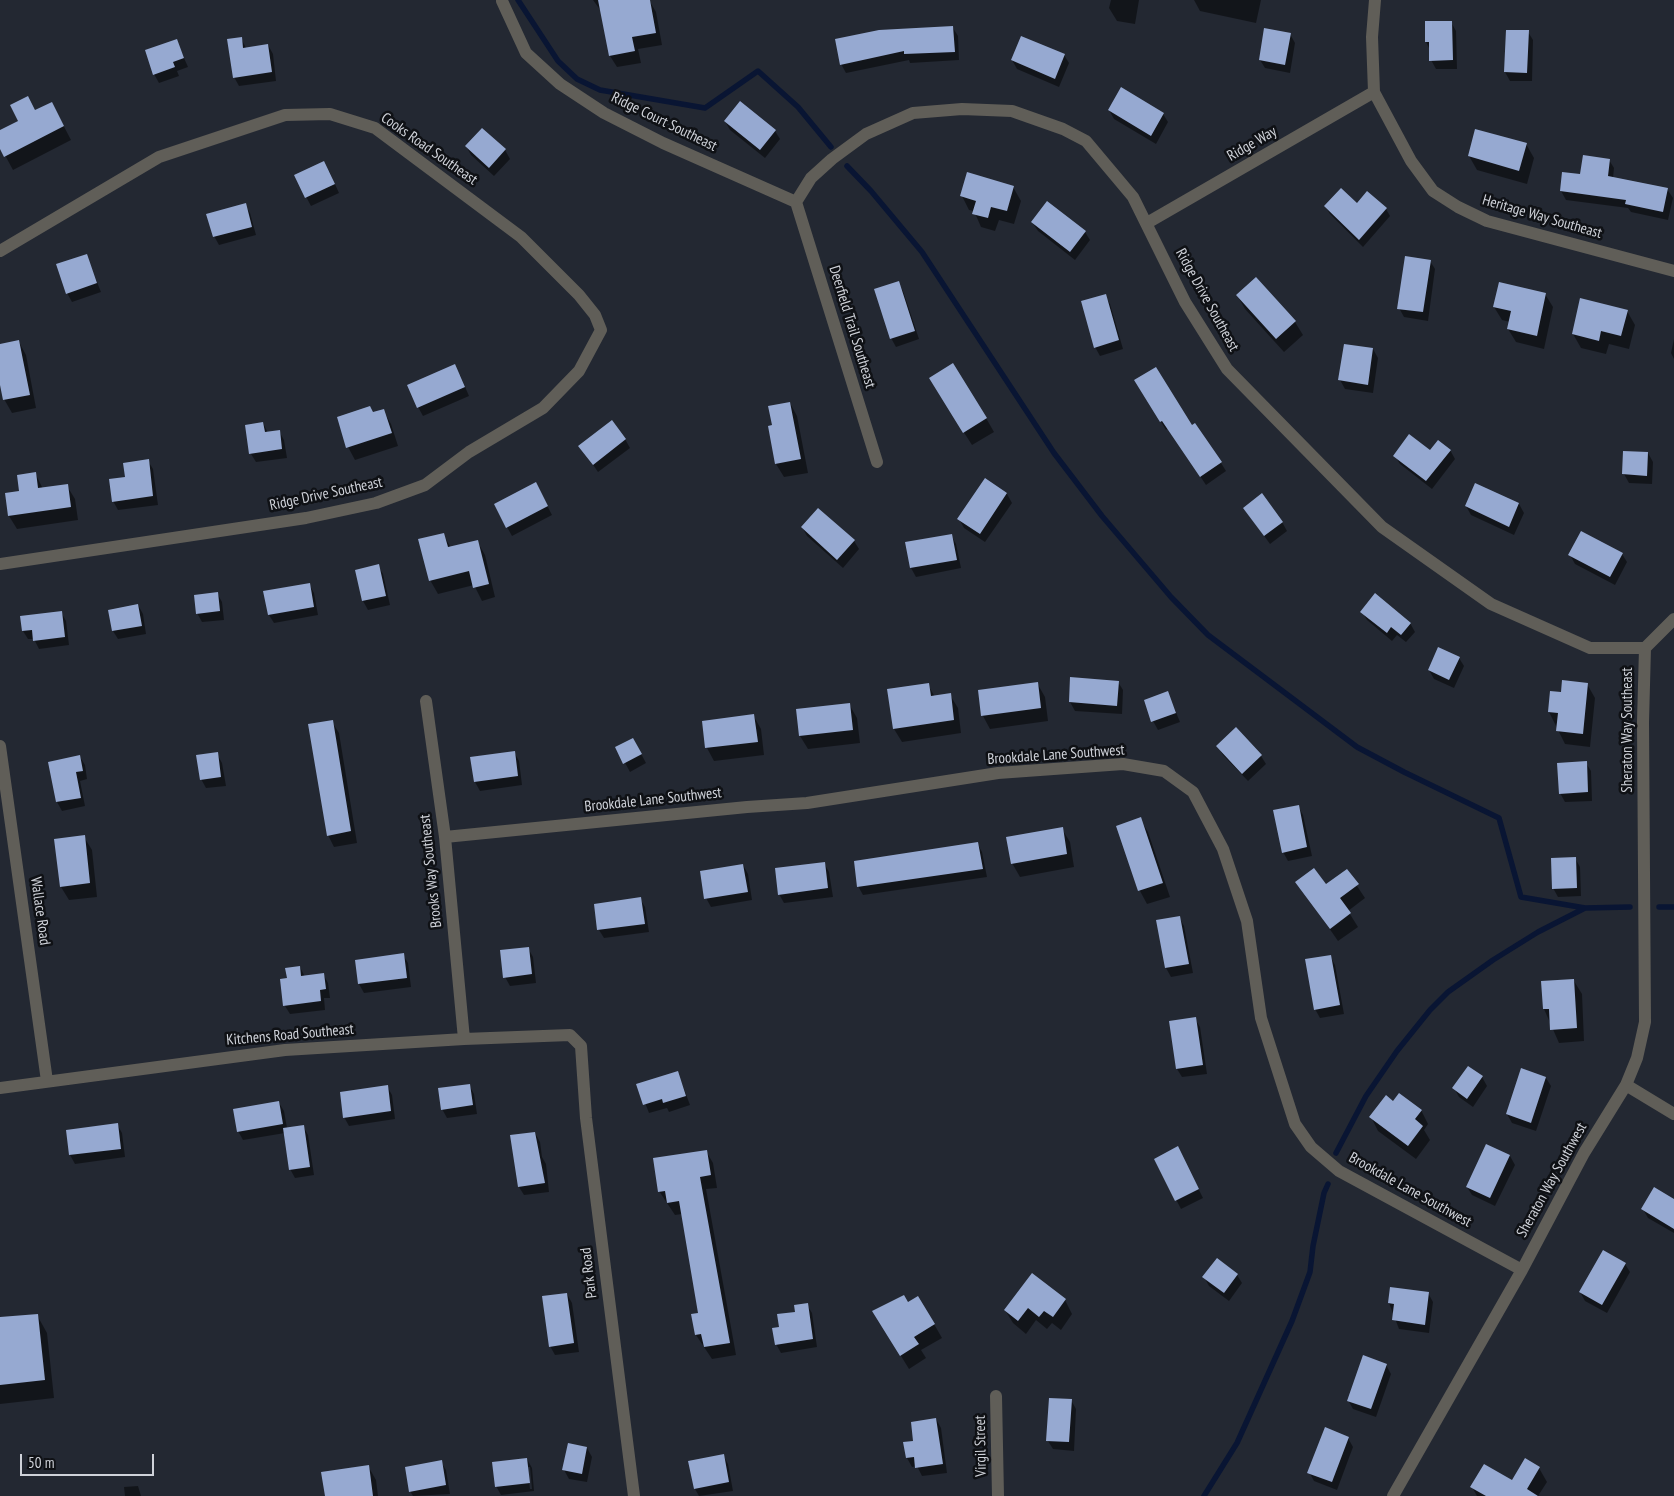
<!DOCTYPE html>
<style>
body{margin:0}
#map{position:relative;width:1674px;height:1496px;overflow:hidden;background:#232832;font-family:"PT Sans Narrow",sans-serif}
canvas{display:block}
.scale{position:absolute;left:20px;top:1454px;width:134px;height:22px;box-sizing:border-box;border:2px solid #cfd2d9;border-top:0;padding-left:6px;font-size:15px;line-height:18px;white-space:nowrap;color:#cfd2d9;-webkit-text-stroke:4px #0f1115;paint-order:stroke}
</style>
<div id="map">
<canvas width="1674" height="1496"></canvas>
<div class="scale">50 m</div>
</div>
<script>
const ctx = document.querySelector('canvas').getContext('2d');
ctx.lineJoin = 'round';
function fillPath(path, color) { ctx.fillStyle = color; ctx.fill(path, 'evenodd'); }
const shape = rows => new Path2D(rows.map(r => 'M' + r).join(''));
function trace(path, color, width, dash) { ctx.strokeStyle = color; ctx.lineWidth = width; ctx.lineCap = dash ? 'butt' : 'round'; ctx.setLineDash(dash || []); ctx.stroke(path); }
function label(font, color, halo, rows, align = 'center') {
  ctx.font = font + ' "PT Sans Narrow",sans-serif'; ctx.lineWidth = 5; ctx.setLineDash([]); ctx.textBaseline = 'middle'; ctx.strokeStyle = halo; ctx.fillStyle = color; for (const [text, x, y, turn = 0] of rows) {
    ctx.save(); ctx.translate(x, y); ctx.rotate((+turn || 0) * Math.PI / 180); ctx.textAlign = isNaN(turn) ? turn : align; if (halo) ctx.strokeText(text, 0, 0); ctx.fillText(text, 0, 0); ctx.restore();
  }
}
const shadow = shape([
 [593,0,649,0,656,12,662,45,638,49,641,63,617,67,610,56,601,11],
 [1111,0,1139,0,1135,24,1117,21,1109,8],
 [1194,0,1261,0,1256,23,1200,11],
 [1451,22,1456,31,1457,69,1436,69,1431,60,1430,50,1426,42],
 [953,28,958,36,959,60,910,63,909,60,846,73,841,64],
 [1528,32,1533,40,1532,81,1510,81,1505,72],
 [1290,34,1295,43,1290,73,1265,68,1260,60],
 [241,38,246,48,268,45,273,54,276,81,239,86,234,77],
 [176,40,188,67,177,71,179,76,159,83,154,74],
 [1064,55,1069,63,1059,87,1017,69,1012,60],
 [1109,110,1163,114,1168,122,1156,144,1114,119],
 [35,112,59,117,71,140,13,170,0,146,0,131],
 [725,121,775,131,780,139,765,158,730,130],
 [1526,144,1534,158,1527,184,1477,170,1469,156],
 [466,146,505,150,510,159,494,176,471,155],
 [1609,160,1614,168,1613,178,1667,189,1673,198,1668,220,1631,212,1628,208,1566,200,1561,191],
 [329,171,339,193,311,206,295,176],
 [1013,187,1021,201,1014,224,999,220,995,231,981,227,974,211,969,210,962,196],
 [245,205,250,213,256,235,219,245,214,236],
 [1357,205,1386,209,1390,216,1363,247,1330,214,1325,206],
 [1032,222,1085,232,1090,240,1075,260,1038,231],
 [86,255,101,292,72,302,67,293],
 [1430,261,1435,269,1428,321,1404,317,1399,308],
 [898,282,903,291,919,339,896,347,891,338],
 [1545,294,1553,307,1544,349,1516,342,1508,329,1510,322,1502,320,1494,307],
 [1237,295,1295,322,1303,335,1284,352,1245,309],
 [1105,296,1110,304,1123,349,1100,356,1095,347],
 [1581,300,1627,311,1635,325,1629,349,1609,344,1606,354,1581,348,1573,334],
 [1674,339,1674,359,1671,353],
 [19,342,26,355,36,408,12,413,4,399,0,378,0,345],
 [1373,349,1378,358,1373,393,1345,389,1340,380],
 [460,375,469,396,423,416,418,407],
 [1141,389,1221,463,1226,471,1206,485,1168,428,1166,430],
 [938,392,986,418,994,432,972,445],
 [790,403,797,416,808,473,784,477,776,464,769,427,773,426],
 [383,410,391,424,398,446,355,460,348,447],
 [263,423,268,433,279,431,284,440,287,458,256,462,251,454,246,426],
 [625,439,630,448,598,472,580,446],
 [1450,450,1455,459,1432,489,1400,464,1395,456],
 [1648,453,1653,462,1652,484,1629,483,1624,474],
 [148,461,153,469,158,505,118,510,113,501,126,479],
 [35,473,43,489,67,486,75,499,78,520,17,529,9,516,20,492],
 [985,480,1007,494,1012,503,985,542,964,528,959,519],
 [1476,485,1519,504,1524,513,1514,535,1471,515,1466,506],
 [540,492,552,515,512,536,507,527],
 [1244,508,1282,522,1287,531,1270,544],
 [802,527,854,541,859,549,843,568,807,536],
 [443,534,451,548,477,541,485,555,495,597,482,601,474,585,438,594,430,580],
 [951,535,956,544,961,568,916,577,911,568,907,543],
 [1622,554,1627,562,1615,585,1575,564,1570,555],
 [378,566,383,574,390,605,368,610,363,601,356,571],
 [309,584,314,593,318,615,274,623,269,615],
 [217,593,222,602,224,620,202,622,197,613],
 [138,605,143,614,146,634,118,639,113,631],
 [61,612,66,621,69,645,39,649,34,639,28,639,23,631],
 [1362,612,1410,623,1415,632,1406,642,1397,635,1392,641,1367,620],
 [1459,658,1464,666,1454,688,1434,679,1429,670],
 [1072,679,1118,682,1123,690,1122,714,1075,711,1070,702],
 [1037,683,1045,697,1048,721,990,729,983,716,979,691],
 [1587,684,1595,698,1590,747,1565,744,1549,712,1562,693],
 [928,685,935,697,950,695,958,708,961,733,902,742,894,729],
 [1168,693,1180,722,1158,730,1153,721],
 [849,704,857,718,860,743,808,749,800,736,797,710],
 [753,715,761,729,764,755,714,761,707,748,703,722],
 [332,722,339,733,357,843,334,847,328,835],
 [1218,747,1261,756,1266,764,1248,781,1223,755],
 [617,748,638,748,646,763,630,772],
 [514,752,519,761,522,785,480,791,475,782],
 [217,754,222,763,226,786,206,788,201,779],
 [80,757,85,765,87,779,80,781,85,806,62,811,57,802,49,763],
 [1586,763,1591,771,1592,801,1565,802,1560,793],
 [1298,806,1303,815,1312,856,1288,861,1283,852],
 [1140,819,1148,832,1170,897,1147,904,1140,891,1118,826],
 [1062,829,1070,842,1074,867,1020,877,1012,863],
 [84,837,92,850,97,897,69,900,61,887],
 [977,843,982,852,987,877,863,895,858,886],
 [1575,858,1580,867,1581,896,1558,897,1553,888],
 [824,863,829,872,833,897,784,903,779,894],
 [743,865,748,874,752,900,711,907,706,898],
 [1347,871,1365,898,1348,911,1358,927,1338,941,1297,882,1326,886],
 [640,899,645,907,649,932,604,938,599,930],
 [1179,917,1184,926,1193,973,1171,977,1166,968,1158,921],
 [528,948,533,957,536,983,510,986,505,977],
 [403,955,408,963,411,987,364,993,359,984,357,961],
 [1330,956,1335,965,1344,1014,1320,1018,1315,1009],
 [300,967,305,977,323,974,328,983,330,998,324,998,325,1010,290,1014,285,1006,288,979],
 [1574,981,1582,994,1584,1041,1559,1043,1544,1009,1543,982],
 [1195,1019,1200,1027,1207,1074,1182,1077,1177,1069],
 [678,1073,690,1105,669,1112,667,1108,649,1113,638,1085],
 [1482,1077,1487,1086,1473,1107,1459,1097,1454,1088],
 [1546,1078,1551,1086,1536,1131,1512,1123,1507,1114],
 [469,1085,474,1094,477,1114,447,1118,442,1109],
 [387,1086,392,1095,395,1119,349,1126,344,1117],
 [279,1103,284,1111,287,1128,303,1126,308,1135,314,1175,295,1178,290,1169,285,1133,243,1140,238,1131],
 [1393,1103,1421,1110,1428,1124,1424,1130,1430,1140,1416,1159,1378,1131,1371,1117],
 [117,1124,122,1133,125,1157,75,1164,70,1155,67,1131],
 [535,1133,540,1142,542,1157,546,1164,549,1192,524,1195,519,1187],
 [706,1151,713,1163,717,1188,706,1189,736,1355,712,1359,696,1335,699,1314,682,1214,675,1215,659,1191],
 [1182,1156,1203,1198,1181,1209,1155,1159],
 [1510,1156,1515,1165,1495,1206,1472,1195,1467,1187],
 [1674,1200,1674,1233,1648,1218,1643,1209],
 [1625,1264,1630,1272,1607,1313,1585,1301,1580,1292],
 [1237,1275,1242,1283,1229,1301,1209,1286,1204,1277],
 [1391,1288,1428,1293,1433,1302,1429,1333,1399,1329,1389,1303],
 [567,1294,572,1303,579,1352,555,1355,550,1346],
 [1065,1300,1072,1314,1061,1330,1052,1323,1047,1329,1036,1320,1026,1334,1013,1323,1005,1310],
 [908,1304,934,1324,942,1338,921,1350,926,1358,909,1369,882,1325],
 [807,1305,812,1313,817,1347,781,1353,776,1344,780,1328],
 [37,1315,47,1333,54,1398,0,1404,0,1319],
 [1386,1365,1391,1374,1376,1417,1353,1409,1348,1400],
 [1071,1400,1076,1409,1074,1451,1053,1449,1048,1441],
 [936,1419,941,1428,947,1473,922,1476,917,1466,912,1467,907,1458,905,1443,914,1442],
 [1348,1438,1353,1447,1337,1490,1314,1481,1309,1472],
 [587,1448,592,1457,587,1482,569,1479,564,1470],
 [723,1455,728,1464,733,1491,699,1496,695,1489],
 [527,1459,532,1468,534,1491,501,1495,496,1486],
 [527,1467,530,1467,532,1489,530,1489],
 [441,1462,446,1470,450,1494,413,1496,410,1491],
 [368,1466,376,1480,378,1496,326,1496],
 [1539,1468,1547,1482,1538,1496,1477,1496,1472,1487,1512,1482],
 [138,1486,141,1496,125,1496,124,1487]
]);
const stream = shape([
 [518,0,558,61,577,79,600,90,705,108,758,71,798,107,831,147],
 [847,166,871,191,922,252,1054,453,1102,516,1171,597,1208,635,1357,747,1404,772,1499,818,1521,897,1585,908,1630,907],
 [1659,907,1674,907],
 [1336,1153,1366,1096,1397,1051,1430,1010,1448,992,1493,960,1538,932,1585,908],
 [1204,1496,1237,1443,1292,1321,1310,1272,1313,1246,1324,1193,1328,1184]
]);
const building = shape([
 [598,0,650,0,656,33,632,37,635,51,609,56],
 [1425,21,1452,21,1453,60,1429,61,1429,42,1425,42],
 [953,26,955,52,904,54,904,51,840,65,835,39,879,30],
 [1264,28,1291,33,1285,65,1259,60],
 [1506,30,1529,30,1527,73,1504,72],
 [1021,36,1065,54,1055,79,1011,60],
 [242,37,243,48,268,44,272,72,233,78,227,39],
 [177,39,184,58,173,62,175,67,153,75,145,50],
 [1121,87,1164,113,1151,136,1108,110],
 [28,96,35,110,52,102,64,126,4,157,0,149,0,130,18,121,10,105],
 [740,101,776,130,760,150,724,121],
 [482,128,506,149,489,168,465,146],
 [1475,129,1527,143,1519,171,1468,156],
 [1583,155,1610,159,1608,176,1668,188,1663,212,1625,204,1626,200,1560,191,1562,172,1580,174],
 [324,161,335,184,305,198,294,175],
 [967,172,1014,186,1007,211,991,207,988,218,972,214,976,201,960,196],
 [1341,188,1357,203,1367,191,1387,208,1359,240,1324,206],
 [1047,201,1086,231,1070,252,1031,222],
 [246,203,252,227,213,237,206,214],
 [87,254,97,283,66,294,56,264],
 [1405,256,1431,260,1423,312,1397,309],
 [1256,277,1296,321,1276,339,1236,295],
 [899,281,915,331,890,339,874,289],
 [1499,282,1546,293,1537,336,1507,329,1511,311,1493,307],
 [1106,294,1119,340,1094,348,1081,301],
 [1580,298,1628,310,1621,336,1601,331,1599,341,1572,334],
 [19,340,30,395,3,400,0,385,0,344],
 [1344,344,1373,348,1368,385,1338,380],
 [953,363,987,418,963,433,929,378],
 [455,364,465,387,417,408,407,385],
 [1156,367,1192,425,1195,423,1222,462,1200,477,1162,421,1160,422,1134,380],
 [790,402,801,459,775,464,768,426,772,425,768,406],
 [370,406,373,412,384,409,392,433,346,448,337,417],
 [612,420,626,439,593,465,578,446],
 [263,422,265,432,280,430,282,449,249,454,245,425],
 [1409,434,1430,450,1438,440,1451,450,1426,481,1393,456],
 [1623,451,1648,452,1647,476,1622,474],
 [149,459,153,496,112,502,109,479,125,477,123,463],
 [36,472,38,488,68,484,71,507,8,516,5,493,19,491,17,475],
 [985,478,1007,493,980,534,957,519],
 [536,482,548,506,506,528,494,504],
 [1475,483,1519,503,1509,527,1465,506],
 [1262,493,1283,522,1264,536,1243,508],
 [818,508,855,540,837,560,801,527],
 [1581,531,1623,553,1610,577,1568,555],
 [444,533,448,547,478,540,489,584,473,588,469,571,429,581,418,539],
 [952,534,957,560,910,568,905,542],
 [379,564,386,596,362,601,355,570],
 [310,583,314,607,268,615,263,591],
 [218,592,220,611,196,614,194,595],
 [1375,593,1411,623,1401,635,1391,627,1387,633,1360,612],
 [138,604,142,626,112,631,108,610],
 [62,611,65,637,33,641,32,630,22,631,20,616],
 [1438,647,1460,657,1449,680,1428,670],
 [1070,677,1119,681,1117,706,1069,702],
 [1562,680,1588,683,1583,734,1556,731,1558,713,1548,712,1550,691,1561,692],
 [1038,682,1041,708,981,716,978,690],
 [929,683,931,696,951,693,954,720,893,729,887,689],
 [1168,691,1176,713,1151,722,1144,700],
 [850,703,853,730,799,736,796,709],
 [754,714,758,742,705,748,702,721],
 [333,720,351,831,327,836,308,724],
 [1236,727,1262,755,1242,774,1216,746],
 [633,738,642,754,623,764,615,747],
 [515,751,518,776,474,782,470,757],
 [218,752,221,777,200,780,196,755],
 [80,755,83,771,76,772,81,798,56,802,48,762],
 [1587,761,1588,792,1559,794,1557,763],
 [1299,805,1307,847,1282,853,1273,810],
 [1141,817,1163,883,1138,891,1116,826],
 [1063,827,1067,854,1011,864,1006,837],
 [85,835,90,883,60,887,54,839],
 [978,842,983,869,857,887,854,861],
 [1576,857,1577,888,1552,889,1551,858],
 [825,862,828,888,778,895,775,868],
 [743,864,748,892,704,899,700,871],
 [1314,868,1326,884,1347,869,1359,884,1340,898,1351,913,1330,929,1295,882],
 [641,897,645,924,597,930,594,904],
 [1180,916,1189,964,1165,968,1156,920],
 [529,947,532,974,503,978,500,950],
 [404,953,407,978,358,984,355,960],
 [1331,955,1340,1005,1314,1010,1305,959],
 [300,966,301,976,324,973,326,989,320,990,321,1001,283,1006,280,979,287,978,285,968],
 [1574,979,1577,1028,1550,1030,1549,1009,1543,1009,1541,981],
 [1196,1017,1203,1065,1176,1069,1169,1021],
 [1468,1066,1483,1076,1467,1099,1452,1088],
 [1521,1068,1546,1077,1531,1123,1506,1114],
 [678,1071,686,1096,663,1103,662,1099,643,1105,636,1084],
 [470,1084,473,1105,441,1110,438,1088],
 [388,1085,391,1111,343,1118,340,1092],
 [1399,1093,1422,1110,1415,1119,1423,1126,1408,1146,1369,1117,1386,1095,1393,1101],
 [279,1101,283,1124,237,1132,233,1109],
 [118,1123,121,1149,69,1155,66,1130],
 [304,1125,310,1167,289,1170,283,1128],
 [535,1132,545,1183,518,1187,510,1135],
 [1486,1144,1510,1155,1490,1198,1466,1187],
 [1178,1146,1199,1189,1175,1201,1154,1159],
 [707,1150,711,1175,700,1177,730,1343,704,1347,701,1334,695,1335,691,1314,698,1313,679,1201,667,1203,665,1191,658,1192,653,1158],
 [1654,1187,1674,1199,1674,1229,1641,1209],
 [1603,1250,1626,1263,1602,1305,1579,1292],
 [1217,1258,1238,1274,1224,1293,1202,1277],
 [1032,1273,1066,1299,1053,1317,1044,1311,1039,1317,1028,1308,1018,1321,1004,1310],
 [1390,1287,1429,1292,1425,1325,1392,1320,1394,1304,1388,1303],
 [567,1293,574,1343,549,1347,542,1296],
 [904,1295,908,1302,918,1296,935,1324,914,1337,919,1344,900,1356,872,1311],
 [808,1303,813,1339,775,1345,772,1328,779,1327,777,1314,795,1312,794,1305],
 [38,1314,45,1380,0,1385,0,1317],
 [1363,1355,1387,1364,1371,1409,1347,1401],
 [1049,1398,1072,1399,1069,1442,1046,1441],
 [936,1418,943,1464,915,1468,914,1457,906,1458,903,1442,913,1441,911,1422],
 [1325,1427,1349,1437,1332,1482,1307,1473],
 [568,1443,587,1447,582,1474,562,1470],
 [724,1454,729,1482,694,1489,688,1461],
 [527,1458,530,1483,495,1487,492,1462],
 [1525,1458,1540,1467,1527,1489,1538,1496,1486,1496,1470,1487,1484,1464,1512,1480],
 [442,1460,446,1485,409,1492,405,1467],
 [369,1465,373,1496,325,1496,321,1472]
]);
const minor = shape([
 [1375,0,1372,37,1374,92,1411,161,1433,191,1458,207,1487,221,1674,271],
 [502,1,526,53,560,84,604,113,663,143,796,202],
 [796,202,811,178,832,159,866,134,913,113,962,109,1012,111,1063,129,1086,141,1133,197,1185,302,1227,369,1382,527,1491,604,1590,648,1645,648],
 [796,202,877,462],
 [1147,223,1374,92],
 [0,251,159,157,285,115,330,114,375,128,521,237,579,295,595,315,601,330,579,371,543,408,469,452,425,485,376,503,306,518,0,564],
 [426,701,445,837,464,1039],
 [0,746,47,1081],
 [445,837,747,807,807,803,998,773,1123,764,1164,771,1193,792,1223,849,1247,921,1261,1018,1295,1124,1311,1147,1339,1171,1522,1270],
 [1626,1085,1674,1114],
 [0,1088,285,1050,464,1039,570,1035,581,1046,586,1118,634,1496],
 [996,1396,998,1496],
 [1393,1496,1522,1270,1584,1153,1626,1085,1637,1058,1645,1022,1643,722,1645,648,1674,619]
]);
const streetNames = [
 ["Ridge Court Southeast",664,122,26],
 ["Ridge Way",1252,144,-30],
 ["Cooks Road Southeast",429,149,35],
 ["Heritage Way Southeast",1542,217,16],
 ["Ridge Drive Southeast",1207,300,61],
 ["Deerfield Trail Southeast",852,327,73],
 ["Ridge Drive Southeast",326,494,-12],
 ["Sheraton Way Southeast",1628,730,-90],
 ["Brookdale Lane Southwest",1056,755,-4],
 ["Brookdale Lane Southwest",653,800,-6],
 ["Brooks Way Southeast",431,871,-96],
 ["Wallace Road",40,911,82],
 ["Kitchens Road Southeast",290,1035,-5],
 ["Sheraton Way Southwest",1552,1180,-61],
 ["Brookdale Lane Southwest",1410,1190,29],
 ["Park Road",589,1273,-97],
 ["Virgil Street",981,1446,-91]
];
fillPath(shadow, '#0007');
trace(stream, '#091533', 5.5);
fillPath(building, '#96a9d1');
trace(minor, '#605e58', 12);
label('15px', '#cfd2d9', '#0f1115', streetNames);
</script>
